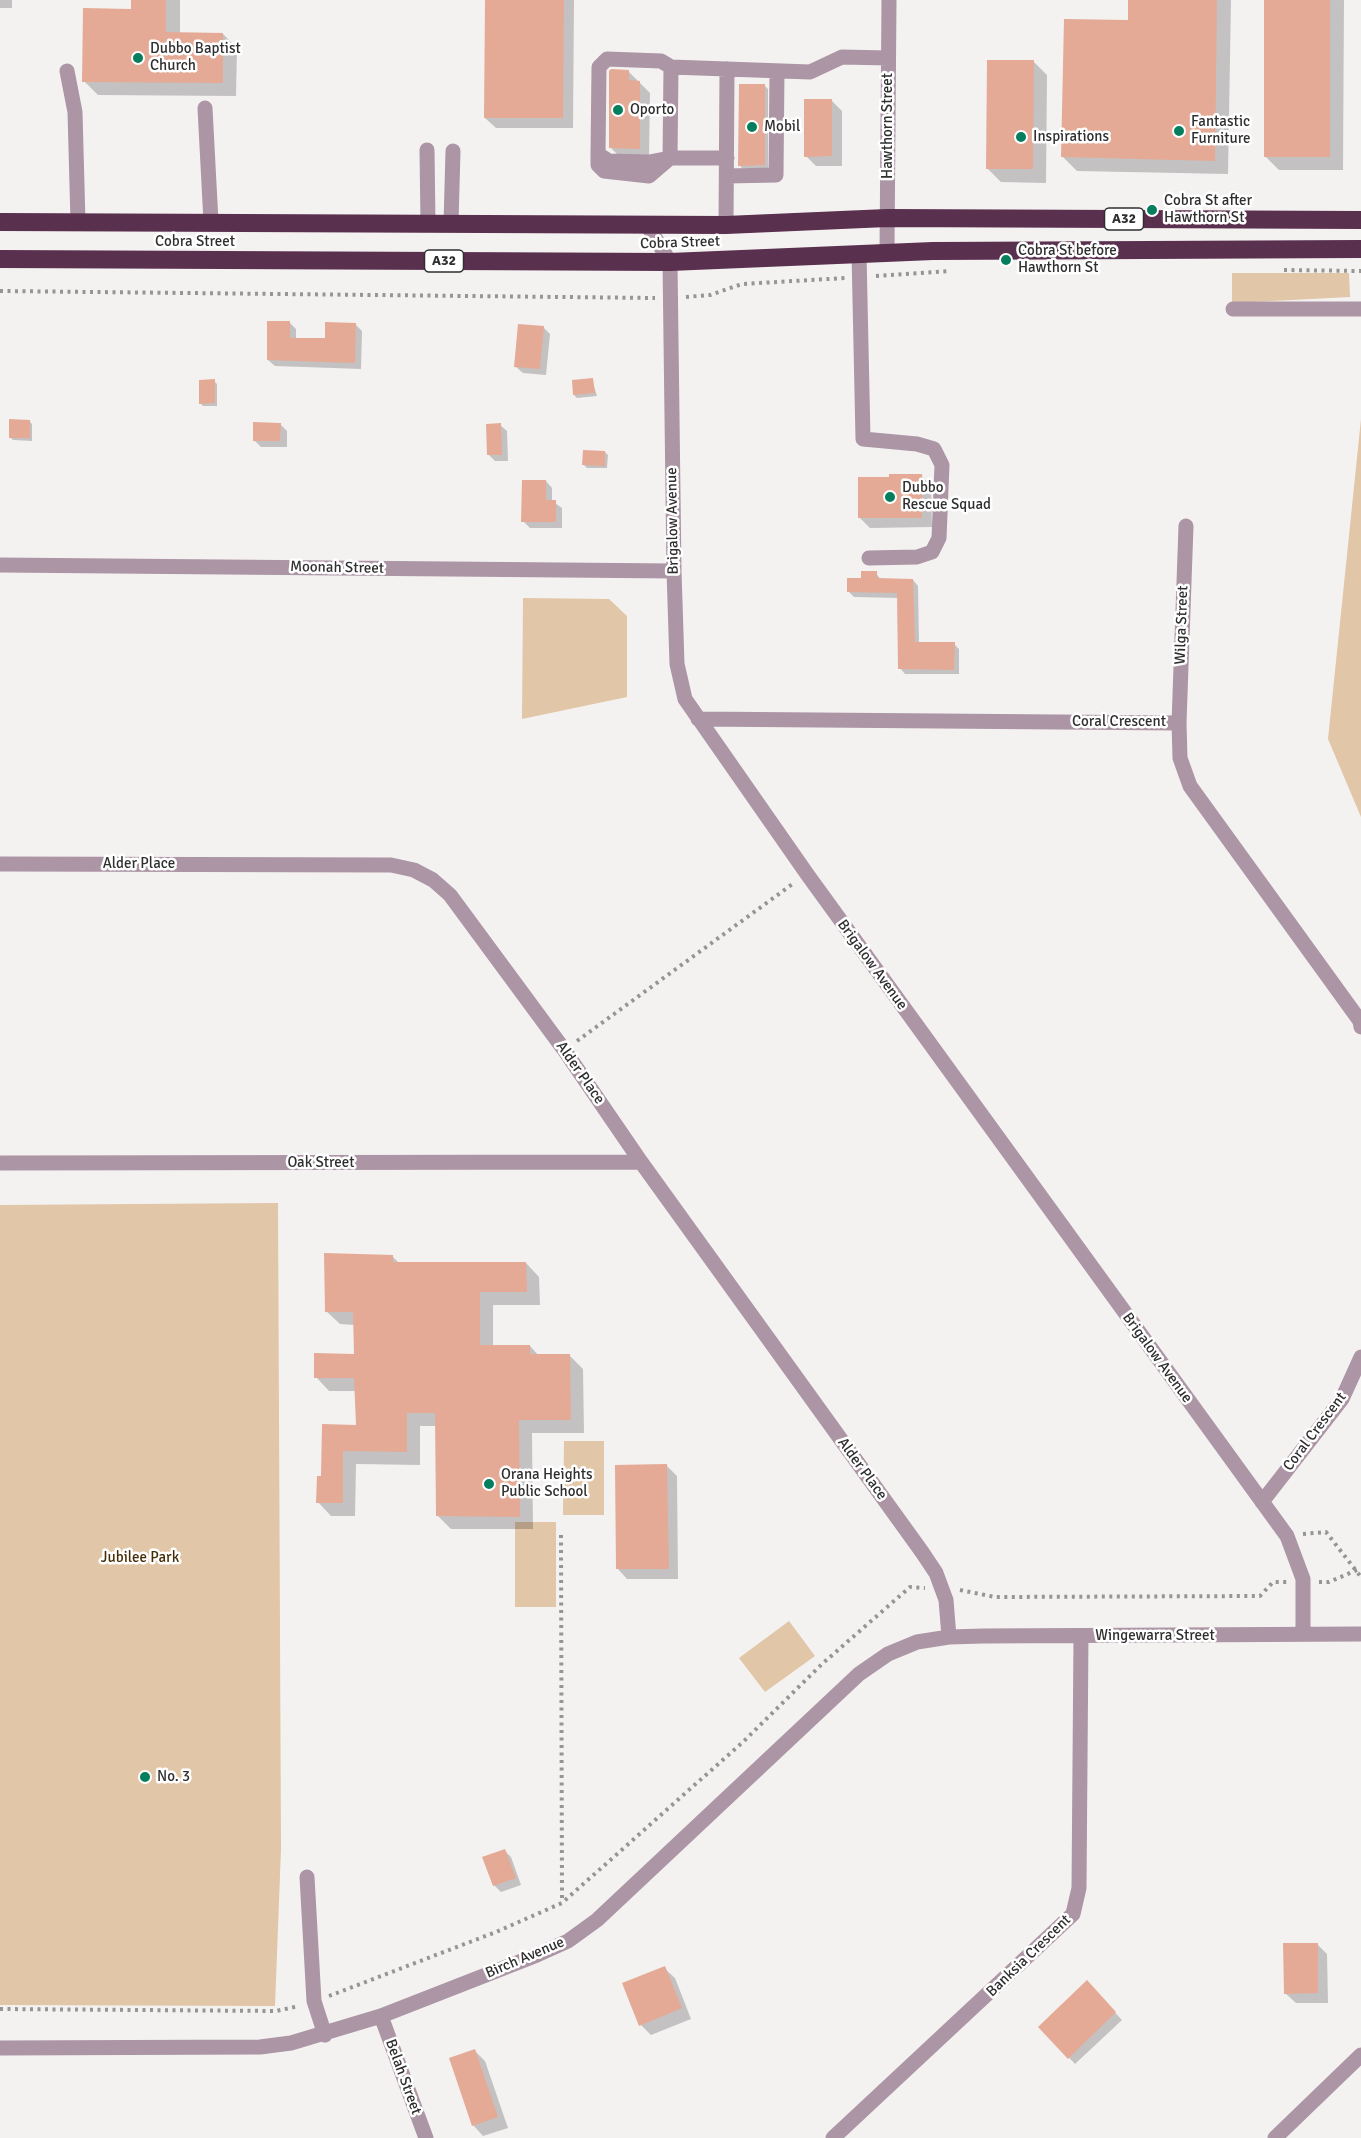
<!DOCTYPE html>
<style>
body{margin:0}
canvas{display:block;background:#f4f1f1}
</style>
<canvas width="1361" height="2138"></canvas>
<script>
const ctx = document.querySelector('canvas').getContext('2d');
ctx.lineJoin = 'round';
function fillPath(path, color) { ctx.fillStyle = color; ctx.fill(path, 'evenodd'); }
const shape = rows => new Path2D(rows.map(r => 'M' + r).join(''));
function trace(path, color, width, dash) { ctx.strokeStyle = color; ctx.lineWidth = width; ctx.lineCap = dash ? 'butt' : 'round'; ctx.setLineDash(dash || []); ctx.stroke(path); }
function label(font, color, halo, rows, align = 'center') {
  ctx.font = font + ' Signika,sans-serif'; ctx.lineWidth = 5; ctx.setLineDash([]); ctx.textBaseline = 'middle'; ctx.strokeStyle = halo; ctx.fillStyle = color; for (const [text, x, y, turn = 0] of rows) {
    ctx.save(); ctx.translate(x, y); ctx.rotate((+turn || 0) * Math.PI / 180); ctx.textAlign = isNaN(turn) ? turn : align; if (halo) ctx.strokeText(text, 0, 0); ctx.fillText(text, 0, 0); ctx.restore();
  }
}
const green = shape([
 [1232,273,1349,273,1350,297,1232,303],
 [1361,419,1361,817,1328,739],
 [523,598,609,599,627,616,627,697,522,719],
 [278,1203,281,1849,275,2006,0,2005,0,1205],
 [564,1441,604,1441,604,1515,563,1515],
 [515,1522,556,1522,556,1607,515,1607],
 [789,1621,815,1656,765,1692,739,1658]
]);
const shadow = shape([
 [0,0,12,0,12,8,0,8],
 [133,0,180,0,180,34,223,34,237,48,236,96,98,95,84,81,132,10],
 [487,0,574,0,573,128,496,128,485,118],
 [1130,0,1231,0,1228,174,1077,171,1063,157,1130,21],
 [1266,0,1344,0,1343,170,1279,170,1265,156],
 [1033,61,1047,75,1046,183,1001,182,987,168],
 [628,71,650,93,649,159,621,158,611,148],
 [765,86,768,89,768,168,742,168,739,165],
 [832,101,842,111,842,166,816,166,806,156],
 [289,322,296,329,296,340,326,339,355,324,362,331,361,369,275,366,268,360],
 [543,327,550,334,546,375,523,373,516,367],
 [592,380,597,396,577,398,574,395],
 [214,381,217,384,217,406,203,406,200,403],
 [29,421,32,424,32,441,13,440,10,437],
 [280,424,287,431,287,447,261,447,254,440],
 [500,425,507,431,508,461,495,461,489,455],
 [605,452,608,455,607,468,587,468,584,465],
 [921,475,931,486,932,527,870,528,859,517],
 [546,481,552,488,552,501,562,508,562,528,530,528,523,521],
 [876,573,881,580,913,580,918,586,919,643,954,644,959,649,959,674,905,674,900,668,899,598,854,597,848,591],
 [393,1257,400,1264,526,1263,539,1277,540,1305,493,1305,493,1346,530,1346,539,1356,569,1355,583,1369,584,1433,532,1433,533,1529,451,1529,438,1516,437,1426,420,1426,420,1465,356,1464,355,1516,331,1516,318,1502,323,1478,357,1426,356,1391,329,1391,316,1377,355,1355,355,1325,340,1324,326,1311],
 [667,1466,677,1476,678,1579,627,1579,617,1568],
 [504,1850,511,1857,521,1885,501,1892,494,1885],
 [1317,1944,1327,1954,1328,2003,1296,2003,1285,1993],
 [664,1968,675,1978,691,2019,651,2035,641,2025],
 [1093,1989,1122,2020,1075,2064,1040,2027],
 [475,2051,485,2061,508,2128,483,2136,473,2125]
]);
const building = shape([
 [131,0,166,0,166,32,223,33,223,83,82,82,83,8,131,9],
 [485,0,564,0,563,118,484,118],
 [1128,0,1217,0,1215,161,1061,157,1064,19,1128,20],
 [1264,0,1330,0,1330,157,1264,157],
 [987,60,1034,60,1033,169,986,169],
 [611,69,629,70,629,80,640,81,640,149,609,148,609,71],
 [739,84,765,84,765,165,738,166],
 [804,99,832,99,832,156,804,157],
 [267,321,290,321,290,338,325,338,325,322,356,323,355,363,267,360],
 [518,324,544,326,540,369,514,367],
 [593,378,595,393,573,395,572,380],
 [215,379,215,403,199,404,199,380],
 [9,419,30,420,30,438,9,438],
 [253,422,281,423,280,441,253,441],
 [501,423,502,455,487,455,486,424],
 [583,450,605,451,605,466,582,465],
 [889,474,922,474,922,518,858,518,858,477,889,477],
 [522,480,546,480,546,500,556,500,556,522,521,522],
 [861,571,877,571,877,578,913,579,915,642,955,642,954,670,898,669,897,593,847,592,847,578,861,578],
 [324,1253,393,1255,393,1262,526,1262,527,1292,480,1292,480,1345,530,1345,530,1354,570,1354,571,1420,519,1420,520,1517,436,1516,435,1413,407,1413,407,1452,343,1451,343,1503,316,1503,317,1476,321,1476,322,1424,356,1425,354,1378,314,1378,314,1353,354,1354,353,1312,325,1312],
 [667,1464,669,1569,616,1569,615,1465],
 [505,1849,516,1878,493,1886,482,1857],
 [1283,1943,1318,1943,1318,1993,1284,1994],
 [665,1966,682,2008,639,2026,622,1983],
 [1087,1980,1116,2012,1068,2059,1038,2027],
 [475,2049,498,2117,472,2126,449,2058]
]);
const path = shape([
 [1284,270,1361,271],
 [876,276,949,271],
 [0,291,655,298],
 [686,297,710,295,742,284,845,278],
 [577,1041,794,883],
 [1303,1534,1326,1532,1361,1577],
 [561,1535,562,1902],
 [1319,1582,1329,1582,1357,1570],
 [960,1590,995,1597,1260,1596,1273,1582,1287,1582],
 [329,1996,496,1932,562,1903,744,1741,822,1664,910,1587,925,1588],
 [0,2009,276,2011,299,2006]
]);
const minor = shape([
 [671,67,670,158,649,176,604,171,598,165,598,154,599,67,607,59,661,61,671,67,810,72,842,57,888,58],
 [67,71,75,112,78,222],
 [205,108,211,222],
 [427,150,428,223],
 [598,154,609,161,649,162,670,158,727,158],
 [727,176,776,175,777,71],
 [451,223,453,151],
 [647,225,670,262,674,571,677,664,685,699,807,874,1287,1536,1303,1579,1303,1634],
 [726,225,727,69],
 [887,252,889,0],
 [859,253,863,439,917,444,934,449,942,465,939,538,932,552,917,557,869,558],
 [1233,309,1361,309],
 [0,565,674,571],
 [698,719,1179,723,1180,758,1190,786,1360,1021,1361,1027],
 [1179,723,1186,526],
 [0,864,391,865,414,870,433,880,450,895,565,1051,641,1162,922,1552,936,1573,946,1600,949,1637],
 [0,1163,641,1162],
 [1262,1502,1342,1399,1361,1357],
 [307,1877,314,2001,325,2035],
 [381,2016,426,2138],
 [0,2048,260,2047,291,2043,381,2016,537,1955,568,1941,597,1920,859,1674,888,1654,917,1642,949,1637,983,1636,1361,1634],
 [833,2138,1073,1914,1079,1888,1081,1636],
 [1275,2138,1361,2055]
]);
const highway = shape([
 [0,222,726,225,887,218,1361,220],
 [0,259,670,262,933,251,1361,249]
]);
const markers = [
 [138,58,6,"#057e5d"],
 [618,110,6,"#057e5d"],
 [752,127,6,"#057e5d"],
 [1179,131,6,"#057e5d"],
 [1021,137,6,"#057e5d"],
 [1152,210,6,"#057e5d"],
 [1006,260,6,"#057e5d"],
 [890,497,6,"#057e5d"],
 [489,1484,6,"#057e5d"],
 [145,1777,6,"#057e5d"]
];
const shields = [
 [1124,219,39],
 [444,261,39]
];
const shieldNames = [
 ["A32",1124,219],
 ["A32",444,261]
];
const poiNames = [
 ["Dubbo Baptist",150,49],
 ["Church",150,66],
 ["Oporto",630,110],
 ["Fantastic",1191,122],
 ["Furniture",1191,139],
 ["Mobil",764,127],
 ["Inspirations",1033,137],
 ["Cobra St after",1164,201],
 ["Hawthorn St",1164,218],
 ["Cobra St before",1018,251],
 ["Hawthorn St",1018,268],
 ["Dubbo",902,488],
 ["Rescue Squad",902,505],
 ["Orana Heights",501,1475],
 ["Public School",501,1492],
 ["No. 3",157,1777]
];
const streetNames = [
 ["Hawthorn Street",888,126,-90],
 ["Cobra Street",195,242],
 ["Cobra Street",680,243,-2],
 ["Brigalow Avenue",673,521,-91],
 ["Moonah Street",337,568,1],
 ["Wilga Street",1182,625,-88],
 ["Coral Crescent",1119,722],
 ["Alder Place",139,864],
 ["Brigalow Avenue",872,965,54],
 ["Alder Place",580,1073,55],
 ["Oak Street",321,1163],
 ["Brigalow Avenue",1157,1358,54],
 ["Coral Crescent",1315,1432,-53],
 ["Alder Place",862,1469,54],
 ["Wingewarra Street",1155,1636],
 ["Banksia Crescent",1029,1956,-44],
 ["Birch Avenue",525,1958,-23],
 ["Belah Street",403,2077,70]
];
const parkNames = [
 ["Jubilee Park",140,1558]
];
fillPath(green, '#e1c6a7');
fillPath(shadow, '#0003');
fillPath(building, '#e4aa95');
trace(path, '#969494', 4, [3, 4.5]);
trace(minor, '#ac96a5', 15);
trace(highway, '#5a304f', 18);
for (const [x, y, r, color] of markers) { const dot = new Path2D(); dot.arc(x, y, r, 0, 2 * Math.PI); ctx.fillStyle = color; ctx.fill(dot); trace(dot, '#fff', 2); }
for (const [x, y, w] of shields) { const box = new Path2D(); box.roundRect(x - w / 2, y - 11, w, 22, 4.5); ctx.fillStyle = '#fff'; ctx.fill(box); trace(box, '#302f2f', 1.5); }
label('bold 14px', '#302f2f', null, shieldNames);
label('15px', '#302f2f', '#fff', poiNames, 'left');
label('15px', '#302f2f', '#fff', streetNames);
label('15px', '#462c05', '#fff', parkNames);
</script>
